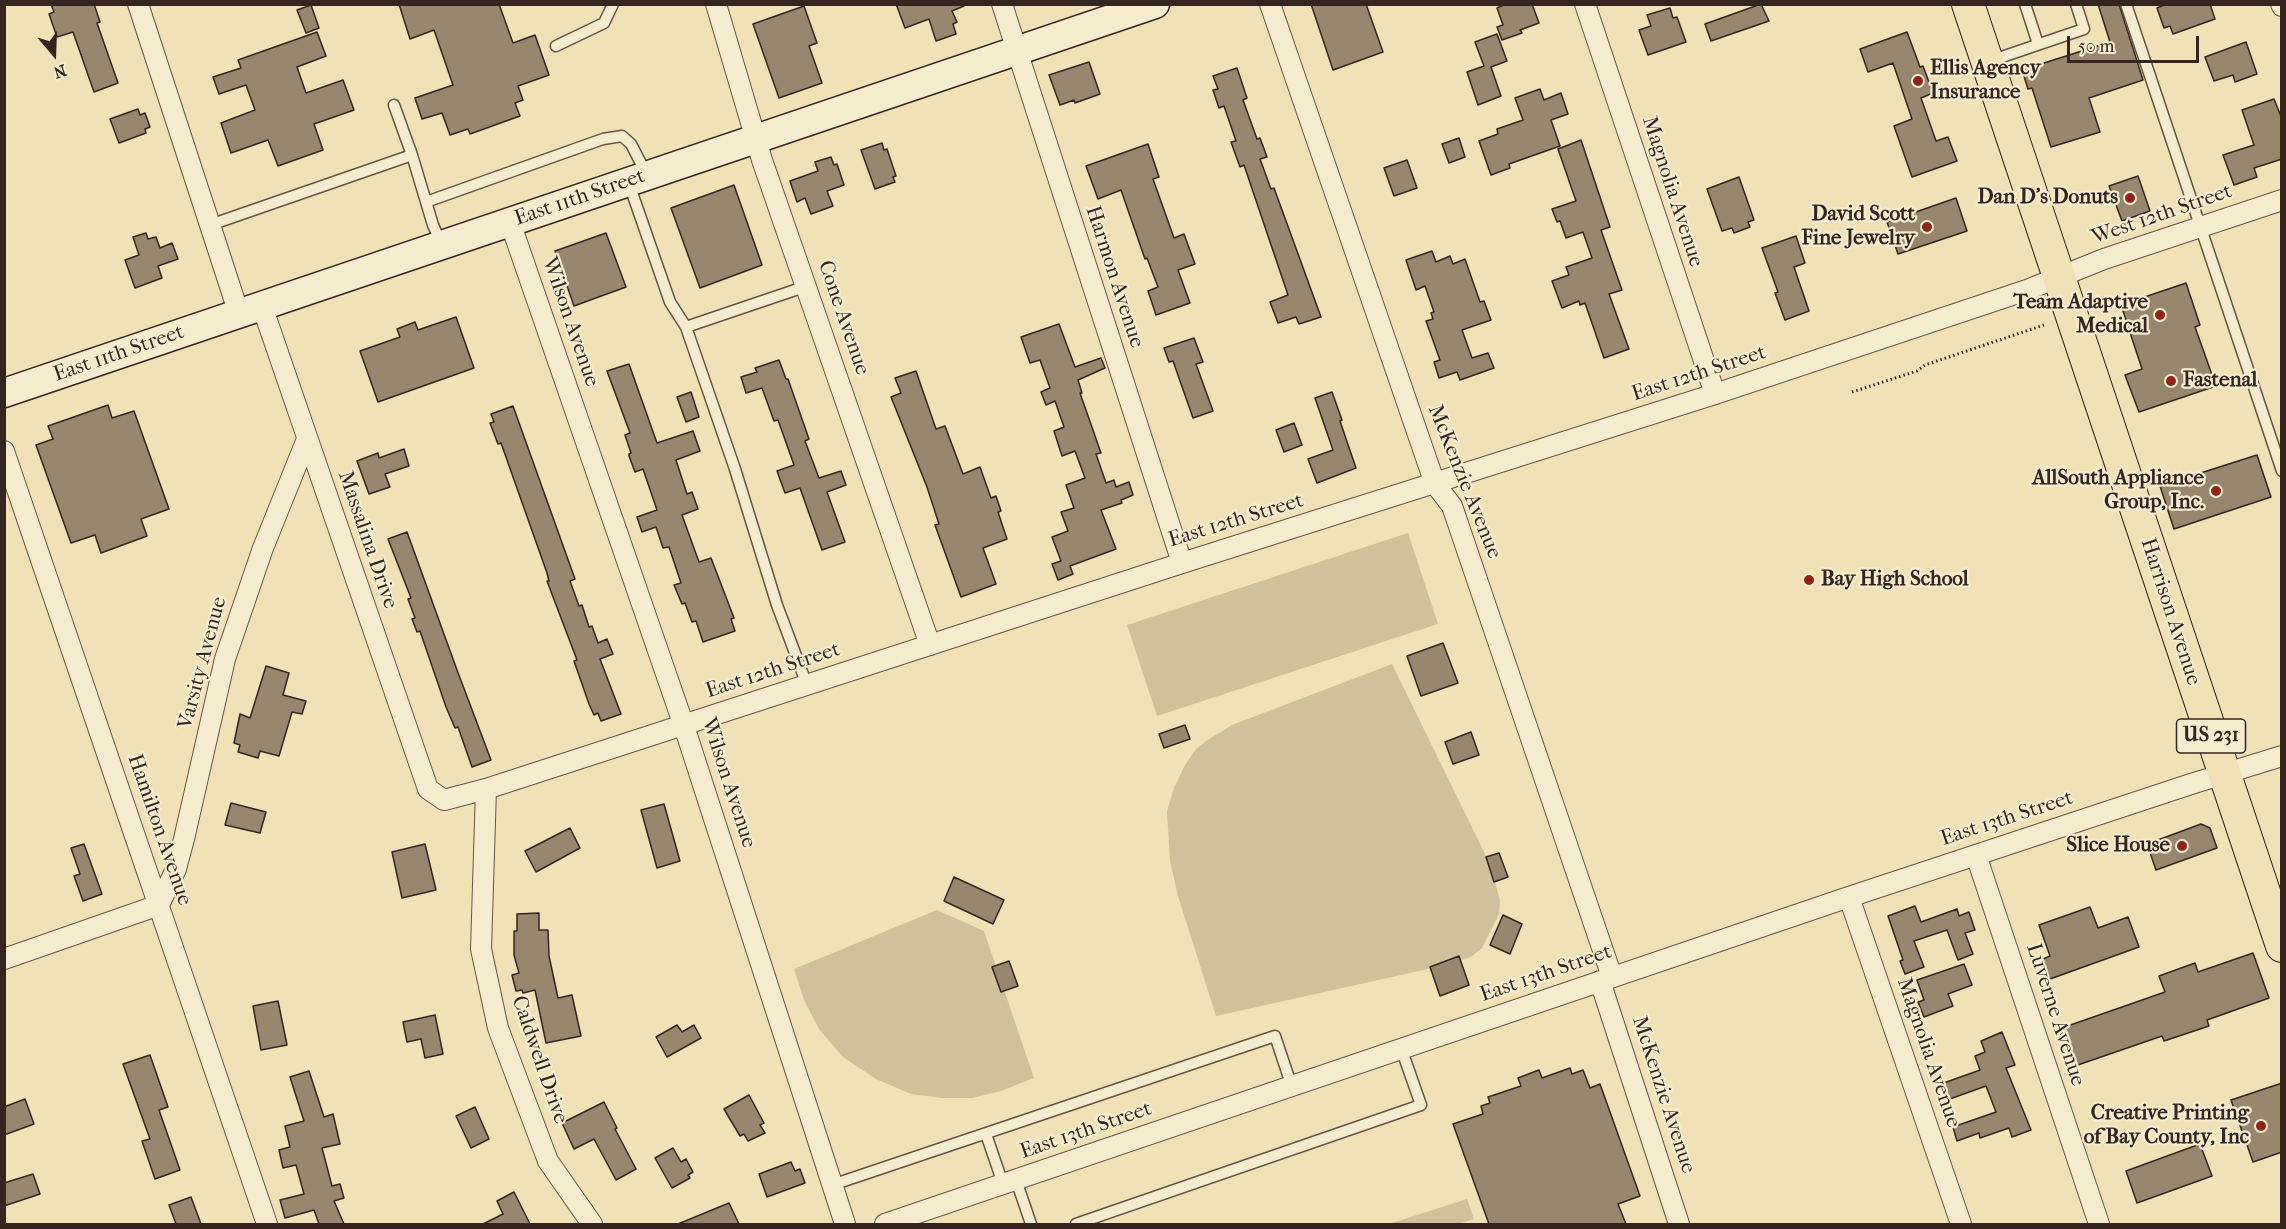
<!DOCTYPE html>
<style>
body{margin:0}
#map{position:relative;width:2286px;height:1229px;overflow:hidden;background:#f0e1b7;font-family:"IM FELL French Canon",serif}
canvas{display:block}
.frame{position:absolute;inset:0;border:6px solid #35251f;pointer-events:none}
.north{position:absolute;left:24px;top:24px;width:60px;height:60px;-webkit-text-stroke:4px #f5ecd0;paint-order:stroke;rotate:161deg;font-size:16px;font-weight:700;line-height:24px;text-align:center;color:#35251f}
.north::after{content:'';display:block;margin:auto;width:21px;height:27px;background:#35251f;clip-path:polygon(50% 0,100% 100%,50% 72%,0 100%)}
.scale{position:absolute;left:2067px;top:36px;width:132px;height:27px;box-sizing:border-box;border:3px solid #35251f;border-top:0;padding-left:8px;font-size:18px;line-height:21px;white-space:nowrap;color:#35251f;-webkit-text-stroke:4px #f5ecd0;paint-order:stroke}
</style>
<div id="map">
<canvas width="2286" height="1229"></canvas>
<div class="frame"></div>
<div class="north">N</div>
<div class="scale">50 m</div>
</div>
<script>
const ctx = document.querySelector('canvas').getContext('2d');
ctx.lineJoin = 'round';
function fillPath(path, color) { ctx.fillStyle = color; ctx.fill(path, 'evenodd'); }
const shape = rows => new Path2D(rows.map(r => 'M' + r).join(''));
function trace(path, color, width, dash) { ctx.strokeStyle = color; ctx.lineWidth = width; ctx.lineCap = dash ? 'butt' : 'round'; ctx.setLineDash(dash || []); ctx.stroke(path); }
function label(font, color, halo, rows, align = 'center') {
  ctx.font = font + ' "IM FELL French Canon",serif'; ctx.lineWidth = 4.5; ctx.setLineDash([]); ctx.textBaseline = 'middle'; ctx.strokeStyle = halo; ctx.fillStyle = color; for (const [text, x, y, turn = 0] of rows) {
    ctx.save(); ctx.translate(x, y); ctx.rotate((+turn || 0) * Math.PI / 180); ctx.textAlign = isNaN(turn) ? turn : align; if (halo) ctx.strokeText(text, 0, 0); ctx.fillText(text, 0, 0); ctx.restore();
  }
}
const green = shape([
 [1408,533,1438,624,1157,716,1127,625],
 [1392,664,1486,856,1496,886,1500,900,1499,914,1482,948,1471,957,1428,969,1216,1016,1178,896,1170,861,1167,811,1174,788,1185,765,1196,749,1206,741,1232,725],
 [937,910,984,931,1034,1078,1001,1091,972,1098,942,1098,911,1094,876,1079,843,1057,819,1029,804,1000,794,969],
 [1467,1199,1474,1219,1458,1224,1389,1224]
]);
const building = shape([
 [51,4,94,4,100,22,97,23,118,83,94,92,73,32,57,37,49,14,54,12,51,4],
 [399,4,499,4,513,43,535,35,549,75,518,86,523,100,515,103,520,116,470,134,468,129,450,135,442,113,422,119,415,98,453,85,434,30,410,39,399,4],
 [896,4,964,4,964,6,952,11,957,22,953,24,956,34,936,41,929,19,905,28,896,4],
 [1311,4,1366,4,1383,52,1333,70,1311,4],
 [1506,4,1532,4,1539,23,1520,30,1522,33,1502,40,1497,27,1503,25,1497,8,1506,4],
 [1761,4,1769,21,1711,41,1705,24,1761,4],
 [2098,4,2119,4,2143,80,2089,98,2100,132,2051,147,2032,88,2028,89,2022,70,2110,42,2098,4],
 [2167,4,2210,4,2215,19,2173,34,2170,26,2164,28,2157,8,2167,4],
 [311,5,319,28,306,33,297,10,311,5],
 [804,6,817,43,809,46,822,83,779,98,753,24,804,6],
 [1670,8,1673,18,1677,17,1686,42,1648,55,1639,30,1651,26,1647,15,1670,8],
 [317,32,326,56,297,67,306,93,343,80,354,110,314,124,323,150,278,166,268,140,231,153,221,123,255,110,246,85,219,94,213,77,241,68,238,60,317,32],
 [1907,32,1920,67,1923,66,1933,93,1921,98,1936,141,1948,137,1957,161,1912,177,1894,126,1912,119,1893,63,1868,72,1860,49,1907,32],
 [1497,34,1507,61,1491,67,1501,96,1478,105,1467,72,1484,66,1475,42,1497,34],
 [2246,42,2257,74,2235,82,2233,75,2214,81,2205,57,2246,42],
 [1089,62,1100,94,1075,103,1074,100,1060,105,1049,75,1089,62],
 [1237,68,1247,98,1243,100,1257,139,1260,138,1267,157,1260,159,1271,189,1274,188,1321,317,1299,324,1296,317,1278,323,1270,302,1288,295,1244,165,1240,167,1231,142,1236,141,1224,106,1219,108,1213,90,1218,89,1213,76,1237,68],
 [1540,89,1544,100,1561,93,1568,114,1551,120,1560,146,1509,164,1510,168,1491,175,1479,141,1498,134,1497,129,1523,120,1515,98,1540,89],
 [2274,99,2282,119,2282,159,2254,168,2257,177,2234,185,2223,155,2254,145,2242,110,2274,99],
 [138,109,140,115,145,113,150,127,145,129,146,133,119,143,110,119,138,109],
 [1459,138,1465,157,1449,163,1442,144,1459,138],
 [1581,140,1610,227,1601,230,1622,290,1609,294,1629,349,1604,358,1585,303,1580,305,1579,301,1562,308,1552,281,1569,275,1566,267,1592,258,1583,232,1566,238,1560,221,1557,222,1552,209,1576,201,1558,149,1581,140],
 [882,143,884,150,887,149,896,176,893,177,895,182,875,189,861,150,882,143],
 [1148,144,1159,177,1153,179,1174,238,1184,234,1195,264,1178,270,1190,303,1156,315,1148,291,1158,287,1147,258,1145,259,1121,190,1098,199,1086,166,1148,144],
 [831,157,834,165,837,164,844,185,827,191,833,206,811,214,805,198,797,202,790,181,818,171,815,162,831,157],
 [1407,160,1417,188,1394,196,1384,168,1407,160],
 [2138,176,2150,211,2122,221,2109,186,2138,176],
 [1739,177,1754,220,1748,222,1750,227,1734,233,1732,228,1722,231,1707,189,1739,177],
 [734,185,762,265,700,288,671,208,734,185],
 [1956,198,1967,231,1898,254,1887,222,1956,198],
 [146,233,148,239,156,237,160,248,172,243,178,259,158,266,162,278,135,288,125,260,139,255,133,237,146,233],
 [606,233,626,287,574,306,555,251,606,233],
 [1796,236,1805,263,1794,267,1809,311,1785,320,1775,293,1778,292,1762,248,1796,236],
 [1432,251,1436,262,1450,256,1453,264,1465,259,1480,302,1484,301,1491,320,1462,330,1472,358,1488,353,1494,368,1460,380,1457,372,1439,378,1434,362,1440,360,1426,321,1433,319,1431,313,1434,312,1425,286,1416,290,1406,260,1432,251],
 [2186,283,2200,325,2195,327,2216,386,2139,412,2125,375,2142,369,2121,305,2186,283],
 [456,317,474,368,378,402,360,351,400,337,397,329,415,322,418,330,456,317],
 [1059,324,1075,367,1101,358,1105,368,1078,380,1082,393,1080,393,1101,453,1096,454,1106,483,1114,480,1116,487,1129,482,1133,495,1121,500,1122,503,1101,510,1116,549,1070,566,1073,574,1058,580,1052,564,1061,561,1052,537,1068,531,1061,512,1074,508,1066,485,1085,478,1075,451,1062,456,1054,431,1064,427,1055,401,1046,405,1041,392,1050,388,1040,360,1030,363,1021,337,1059,324],
 [1194,338,1203,362,1196,364,1213,411,1193,418,1173,361,1169,362,1164,348,1194,338],
 [779,360,786,379,788,379,809,439,805,441,819,478,841,471,846,485,827,492,845,542,822,550,800,488,785,493,777,471,794,465,778,420,774,421,762,388,746,393,741,377,757,372,755,368,779,360],
 [629,364,657,443,693,431,700,451,676,460,687,494,692,492,698,509,682,515,699,562,711,558,734,618,731,619,735,631,703,642,696,621,692,622,685,603,682,604,674,585,681,583,669,547,663,548,656,527,642,532,637,517,657,510,643,469,635,472,629,456,629,454,631,453,625,435,630,433,607,371,629,364],
 [916,371,936,429,945,426,963,474,980,467,991,498,996,496,1001,511,998,512,1007,539,983,548,996,584,961,597,935,525,939,524,927,487,891,397,901,393,895,378,916,371],
 [691,392,699,417,686,422,677,397,691,392],
 [1332,392,1342,420,1340,421,1356,468,1317,483,1308,459,1333,450,1315,398,1332,392],
 [108,405,112,418,134,411,169,509,141,519,147,536,101,553,95,535,71,543,36,445,53,439,48,426,108,405],
 [513,406,575,579,570,581,579,606,582,605,589,627,592,626,598,643,607,639,613,654,600,659,621,714,601,721,598,713,594,715,589,704,574,661,577,660,547,581,549,581,547,573,501,443,498,444,490,423,494,422,491,414,513,406],
 [1294,423,1302,445,1284,452,1276,430,1294,423],
 [404,449,409,466,385,474,390,487,369,494,357,461,378,453,379,458,404,449],
 [2257,455,2271,497,2174,529,2160,486,2257,455],
 [407,532,457,670,491,760,472,767,458,727,455,728,446,707,420,631,417,632,412,619,415,618,408,599,411,598,388,539,407,532],
 [1443,643,1458,683,1421,696,1407,656,1443,643],
 [266,666,289,673,283,695,306,701,302,714,292,712,279,756,260,751,258,758,238,752,240,745,234,743,240,714,250,718,266,666],
 [1185,725,1190,739,1164,748,1159,734,1185,725],
 [1471,732,1479,755,1453,764,1445,742,1471,732],
 [231,803,266,812,260,833,225,825,231,803],
 [664,804,680,861,657,868,641,810,664,804],
 [2201,824,2210,828,2217,848,2156,870,2147,844,2201,824],
 [570,828,580,848,536,872,525,851,570,828],
 [84,844,102,894,83,901,74,876,80,874,71,848,84,844],
 [425,844,436,890,402,898,392,852,425,844],
 [1499,853,1508,877,1494,882,1486,857,1499,853],
 [954,877,1004,900,993,924,944,901,954,877],
 [1915,906,1921,922,1957,909,1959,916,1969,912,1975,930,1965,933,1973,954,1958,960,1947,930,1914,941,1924,967,1905,974,1900,961,1903,960,1888,916,1915,906],
 [2090,907,2098,928,2128,917,2139,947,2050,979,2043,959,2050,956,2039,925,2090,907],
 [539,913,539,930,548,930,549,956,558,998,572,995,581,1036,546,1043,535,990,523,993,522,990,516,991,512,975,519,973,514,955,514,931,517,931,517,914,539,913],
 [1503,915,1522,924,1510,954,1490,945,1503,915],
 [2253,953,2269,998,2207,1020,2209,1026,2164,1041,2162,1036,2072,1067,2059,1029,2165,992,2159,976,2195,963,2198,972,2253,953],
 [1459,956,1469,985,1440,996,1430,967,1459,956],
 [1009,961,1018,986,1001,992,992,967,1009,961],
 [1964,964,1972,985,1948,994,1953,1006,1924,1017,1918,1002,1924,1000,1917,980,1964,964],
 [278,1001,287,1045,261,1050,253,1006,278,1001],
 [435,1015,443,1054,425,1058,421,1039,407,1042,403,1022,435,1015],
 [677,1025,682,1032,694,1025,701,1038,667,1057,656,1037,677,1025],
 [2002,1032,2015,1065,2006,1068,2031,1130,2012,1137,2009,1128,1980,1138,1979,1133,1957,1141,1953,1127,1996,1112,1986,1086,1947,1100,1941,1084,1980,1070,1975,1056,1985,1052,1981,1041,2002,1032],
 [150,1055,168,1107,159,1110,180,1170,155,1179,142,1141,150,1139,123,1064,150,1055],
 [1570,1068,1572,1074,1583,1070,1590,1088,1600,1084,1640,1196,1618,1204,1626,1224,1489,1224,1453,1124,1483,1114,1481,1106,1490,1103,1488,1097,1521,1086,1518,1078,1539,1070,1542,1078,1570,1068],
 [309,1071,324,1117,333,1114,340,1144,322,1148,332,1186,340,1184,344,1198,334,1201,344,1224,319,1224,314,1210,285,1218,280,1200,304,1194,296,1165,283,1168,279,1150,290,1147,285,1126,304,1121,290,1077,309,1071],
 [2282,1083,2282,1152,2253,1162,2231,1100,2282,1083],
 [749,1095,764,1123,760,1125,765,1133,748,1141,744,1134,740,1136,724,1109,749,1095],
 [25,1099,34,1124,4,1135,4,1107,25,1099],
 [604,1102,617,1128,615,1129,636,1169,616,1180,594,1139,574,1149,562,1123,604,1102],
 [475,1107,489,1139,471,1148,456,1116,475,1107],
 [2200,1144,2212,1176,2137,1203,2126,1171,2200,1144],
 [673,1148,681,1162,686,1159,693,1172,688,1175,690,1178,672,1188,655,1158,673,1148],
 [791,1162,795,1171,800,1169,805,1183,767,1197,759,1174,791,1162],
 [33,1174,40,1194,4,1206,4,1183,33,1174],
 [514,1192,530,1224,483,1224,503,1214,497,1201,514,1192],
 [191,1197,201,1224,176,1224,169,1205,191,1197],
 [729,1203,739,1224,678,1224,729,1203]
]);
const path = shape([
 [1852,392,1917,371,1925,365,2044,325]
]);
const service = shape([
 [2025,4,2038,44],
 [2126,4,2282,471],
 [556,46,604,23,613,4],
 [1990,61,2084,29,2076,4],
 [394,105,412,155],
 [629,184,670,302,686,327,807,286],
 [426,202,603,139,622,136,631,144,647,175],
 [210,225,412,155,433,225,441,243],
 [686,327,735,469,777,605,807,685],
 [986,1134,1003,1184],
 [1016,1180,1031,1224],
 [832,1185,1275,1036,1292,1087],
 [1076,1224,1421,1105,1401,1048]
]);
const minor = shape([
 [138,4,239,314],
 [716,4,762,160,930,645],
 [1002,4,1182,563],
 [1270,4,1435,484,1452,506,1612,977],
 [1585,4,1715,394],
 [2281,4,2282,6],
 [510,222,684,726,845,1224],
 [262,306,428,789,444,800,486,789,1182,563,1715,394,2027,290,2104,259,2282,200],
 [4,451,267,1224],
 [486,789,481,949,498,1028,548,1161,592,1224],
 [1976,855,2099,1224],
 [1849,897,1961,1224],
 [4,959,159,905,176,869,184,839,225,659,263,548,307,439],
 [1600,981,1679,1224],
 [885,1224,1849,897,2191,784,2282,756]
]);
const secondary = shape([
 [4,393,1155,4]
]);
const primary = shape([
 [1968,4,2282,946]
]);
const markers = [
 [1918,81,6,"#8f2418"],
 [2130,198,6,"#8f2418"],
 [1927,227,6,"#8f2418"],
 [2160,315,6,"#8f2418"],
 [2171,381,6,"#8f2418"],
 [2216,491,6,"#8f2418"],
 [1809,580,6,"#8f2418"],
 [2182,846,6,"#8f2418"],
 [2261,1126,6,"#8f2418"]
];
const shields = [
 [2211,736,69]
];
const shieldNames = [
 ["US 231",2211,736]
];
const poiNames = [
 ["Ellis Agency",1930,69,"left"],
 ["Insurance",1930,93,"left"],
 ["Dan D's Donuts",2118,198],
 ["David Scott",1915,215],
 ["Fine Jewelry",1915,239],
 ["Team Adaptive",2148,303],
 ["Medical",2148,327],
 ["Fastenal",2183,381,"left"],
 ["AllSouth Appliance",2204,479],
 ["Group, Inc.",2204,503],
 ["Bay High School",1821,580,"left"],
 ["Slice House",2170,846],
 ["Creative Printing",2249,1114],
 ["of Bay County, Inc",2249,1138]
];
const streetNames = [
 ["Magnolia Avenue",1672,192,72],
 ["East 11th Street",580,198,-19],
 ["West 12th Street",2162,215,-19],
 ["Harmon Avenue",1114,277,72],
 ["Cone Avenue",843,318,71],
 ["Wilson Avenue",570,322,71],
 ["East 11th Street",119,354,-19],
 ["East 12th Street",1699,374,-18],
 ["McKenzie Avenue",1464,482,68],
 ["East 12th Street",1236,521,-17],
 ["Massalina Drive",367,540,71],
 ["Harrison Avenue",2170,612,72],
 ["Varsity Avenue",203,663,-75],
 ["East 12th Street",773,671,-18],
 ["Wilson Avenue",728,783,72],
 ["East 13th Street",2007,819,-18],
 ["Hamilton Avenue",159,830,71],
 ["East 13th Street",1546,974,-19],
 ["Luverne Avenue",2055,1015,72],
 ["Magnolia Avenue",1928,1053,71],
 ["Caldwell Drive",539,1060,71],
 ["McKenzie Avenue",1663,1095,72],
 ["East 13th Street",1086,1131,-19]
];
fillPath(green, '#d0c19d');
fillPath(building, '#96876e');
trace(building, '#35251f', 1.5);
trace(service, '#645445', 13);
trace(minor, '#645445', 22);
trace(secondary, '#35251f', 31);
trace(primary, '#35251f', 34);
trace(path, '#35251f', 3, [1.5, 3]);
trace(service, '#f5ecd0', 10);
trace(minor, '#f5ecd0', 20);
trace(secondary, '#f5ecd0', 28);
trace(primary, '#f0e1b7', 32);
for (const [x, y, r, color] of markers) { const dot = new Path2D(); dot.arc(x, y, r, 0, 2 * Math.PI); ctx.fillStyle = color; ctx.fill(dot); trace(dot, '#f5ecd0', 2); }
for (const [x, y, w] of shields) { const box = new Path2D(); box.roundRect(x - w / 2, y - 17, w, 34, 4.5); ctx.fillStyle = '#f5ecd0'; ctx.fill(box); trace(box, '#35251f', 1.5); }
label('bold 20px', '#35251f', null, shieldNames);
label('bold 21px', '#35251f', '#f5ecd0', poiNames, 'right');
label('21px', '#35251f', '#f5ecd0', streetNames);
</script>
